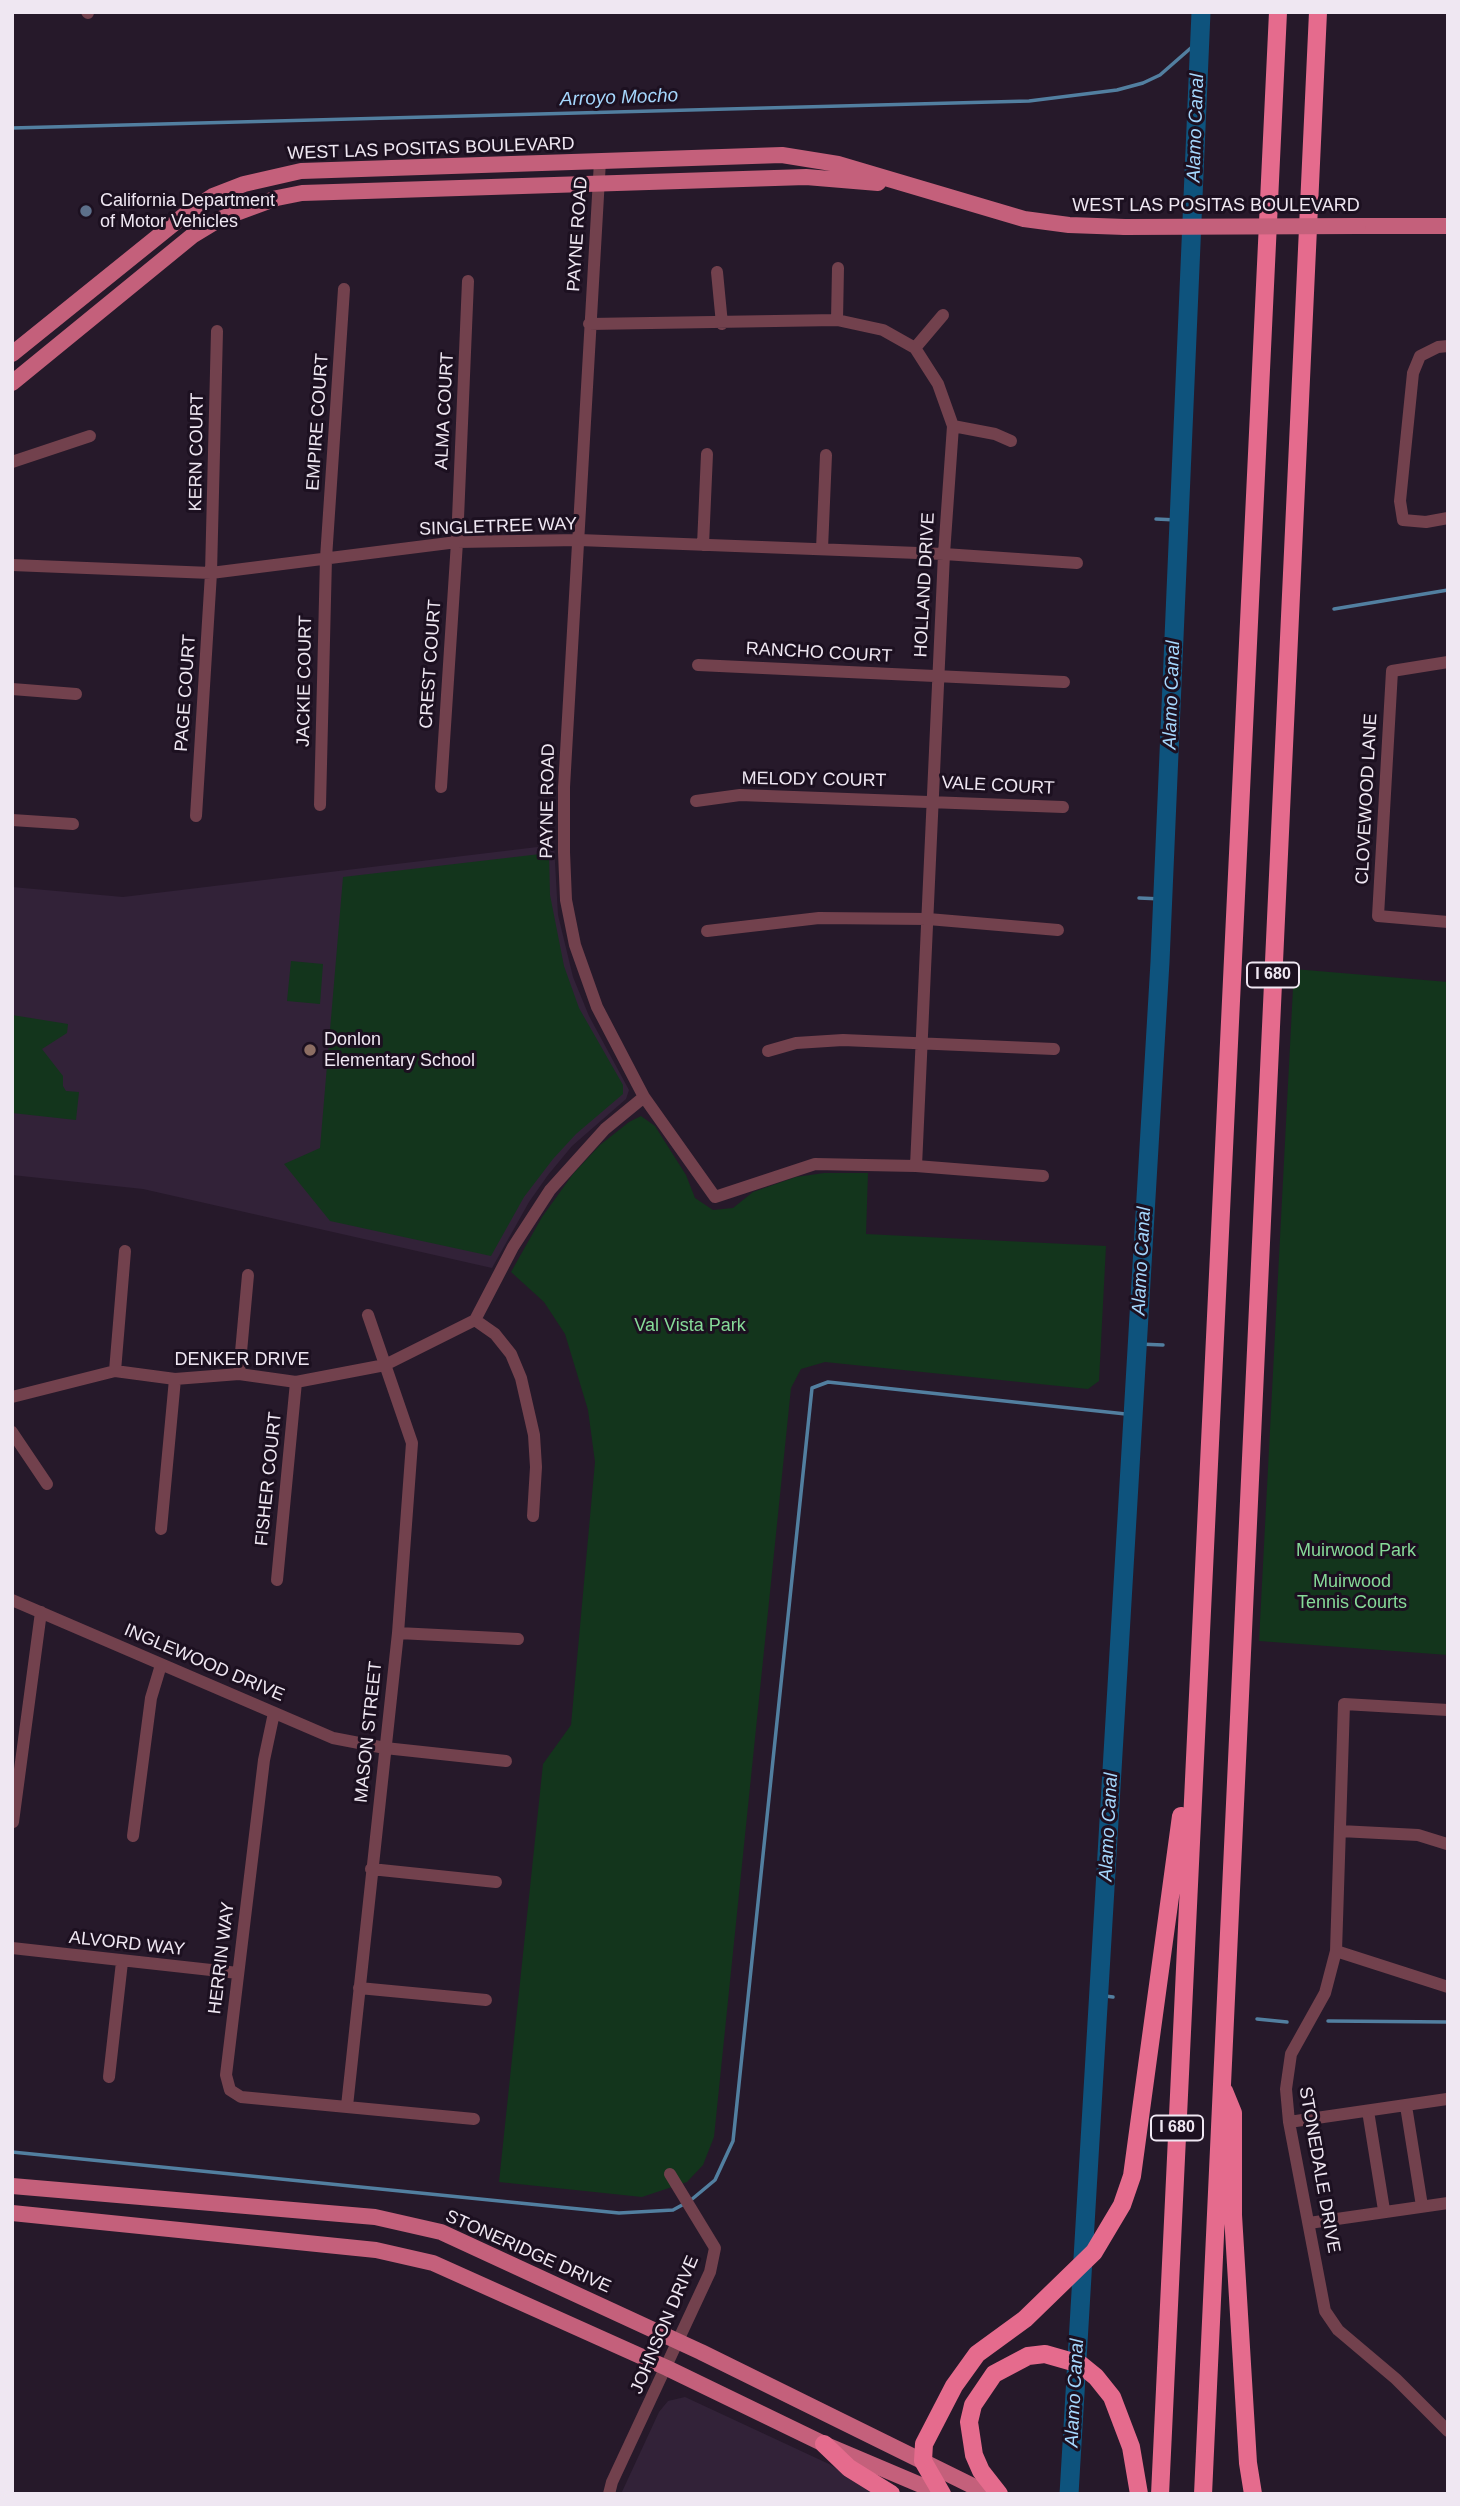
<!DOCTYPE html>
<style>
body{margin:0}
#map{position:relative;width:1460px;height:2506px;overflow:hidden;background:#26192a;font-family:Arial,sans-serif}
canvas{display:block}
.frame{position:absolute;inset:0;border:14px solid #efe7f2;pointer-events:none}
</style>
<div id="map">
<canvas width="1460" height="2506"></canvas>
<div class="frame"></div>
</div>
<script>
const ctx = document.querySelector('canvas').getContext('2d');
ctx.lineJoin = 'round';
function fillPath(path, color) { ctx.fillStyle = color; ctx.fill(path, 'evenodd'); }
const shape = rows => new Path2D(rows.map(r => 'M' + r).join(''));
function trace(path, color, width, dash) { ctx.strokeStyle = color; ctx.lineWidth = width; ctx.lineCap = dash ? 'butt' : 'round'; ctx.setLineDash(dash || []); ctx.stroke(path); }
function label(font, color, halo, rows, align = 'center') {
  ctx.font = font + ' Arial,sans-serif'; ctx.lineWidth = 6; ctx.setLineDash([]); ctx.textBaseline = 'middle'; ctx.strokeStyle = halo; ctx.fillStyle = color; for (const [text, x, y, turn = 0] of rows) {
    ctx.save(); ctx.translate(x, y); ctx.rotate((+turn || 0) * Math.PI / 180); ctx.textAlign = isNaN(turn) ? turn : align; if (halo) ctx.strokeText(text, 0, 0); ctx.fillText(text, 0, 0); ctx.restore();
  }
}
const built = shape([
 [554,845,558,915,573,977,589,1016,629,1090,626,1099,572,1146,548,1175,529,1202,492,1268,143,1189,12,1175,12,887,123,897],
 [685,2397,829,2464,879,2494,621,2494,659,2412,668,2401]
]);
const green = shape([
 [549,853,550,895,564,966,579,1008,623,1085,623,1094,576,1134,553,1159,524,1197,491,1256,330,1221,284,1164,320,1148,343,877],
 [291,961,323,964,320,1004,287,1001],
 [1294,969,1448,982,1448,1655,1259,1641],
 [12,1015,68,1024,67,1033,42,1049,63,1076,63,1086,66,1091,79,1092,76,1120,12,1113],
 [641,1116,655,1126,686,1175,695,1198,713,1210,733,1208,753,1192,796,1177,824,1173,868,1173,866,1234,1106,1246,1099,1381,1088,1389,825,1362,801,1369,791,1388,714,2137,703,2165,687,2182,642,2197,499,2182,543,1764,571,1725,595,1462,588,1410,565,1334,544,1302,511,1272,542,1217,573,1174,600,1145,629,1122]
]);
const stream = shape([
 [12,128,1029,101,1117,90,1143,83,1160,75,1192,47,1200,27],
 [1156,519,1177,520],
 [1334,609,1448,590],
 [1139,898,1162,899],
 [1139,1344,1163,1345],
 [1097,1995,1113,1997],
 [1257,2019,1287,2022],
 [1328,2021,1448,2022],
 [12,2152,619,2213,673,2210,684,2204],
 [691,2200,715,2180,733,2141,812,1388,828,1382,1135,1415]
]);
const river = shape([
 [1069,2494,1160,962,1201,12]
]);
const minor = shape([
 [87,12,88,13],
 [600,161,564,787,564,852,566,900,575,945,597,1007,644,1097,715,1197,815,1164,916,1166,1043,1176],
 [717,272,722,324],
 [837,320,838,268],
 [589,324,837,320,883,330,915,348,938,384,953,426,944,554,916,1166],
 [1448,346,1438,347,1420,356,1413,373,1400,501,1403,520,1426,522,1448,518],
 [915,348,943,315],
 [953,426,995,434,1011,441],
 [12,462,90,436],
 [703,545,707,454],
 [822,549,826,455],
 [12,565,211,573,457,542,579,540,944,554,1077,563],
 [1448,662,1392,671,1378,916,1448,922],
 [698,665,1064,682],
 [12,689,76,694],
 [441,787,457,542,468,281],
 [696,801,740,795,1063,807],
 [320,805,326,558,344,289],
 [196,816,211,573,217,331],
 [12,820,73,824],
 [707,931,819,918,928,919,1058,930],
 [768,1051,796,1043,843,1040,1054,1049],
 [475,1320,495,1334,511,1354,521,1378,534,1435,536,1467,533,1516],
 [115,1371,125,1251],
 [239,1374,248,1275],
 [12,1397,115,1371,175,1379,239,1374,296,1382,385,1365,475,1320,513,1247,550,1190,605,1129,644,1097],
 [12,1432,47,1484],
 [161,1529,175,1379],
 [277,1580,296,1382],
 [12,1600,333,1738,385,1748,506,1761],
 [398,1633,518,1639],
 [1448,1710,1344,1704,1336,1951,1325,1993,1291,2054,1286,2089,1289,2122,1325,2311,1338,2330,1396,2379,1448,2431],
 [274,1713,264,1760,226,2075,230,2090,241,2097,474,2119],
 [13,1822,41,1612],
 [1340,1831,1418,1835,1447,1844],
 [133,1836,151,1698,161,1665],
 [371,1869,496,1882],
 [12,1948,238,1973],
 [1336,1951,1448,1987],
 [359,1988,486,2000],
 [109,2077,122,1962],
 [347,2106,398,1633,412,1443,368,1315],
 [1406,2106,1422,2206],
 [1368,2111,1384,2210],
 [1289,2122,1447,2099],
 [1309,2223,1448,2203],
 [609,2494,612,2482,710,2272,715,2248,670,2174]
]);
const major = shape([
 [1358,226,1448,226],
 [12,354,187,213,213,196,244,184,301,171,782,155,838,164,1024,219,1069,225,1125,227],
 [12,383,192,236,220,219,277,198,302,193,806,177,878,183],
 [12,2186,375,2217,441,2232,701,2352,989,2494],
 [12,2213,376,2250,433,2263,667,2368,824,2444,942,2494]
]);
const highway = shape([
 [1224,2091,1233,2113,1233,2215,1248,2463,1253,2494],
 [824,2444,849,2468,891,2494],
 [942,2494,923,2461,924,2444,954,2386,977,2354,1025,2319,1094,2252,1122,2205,1132,2176,1181,1816],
 [999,2494,981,2471,974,2455,969,2422,973,2405,994,2374,1028,2356,1045,2354,1080,2364,1096,2377,1112,2397,1131,2447,1139,2494],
 [1160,2494,1278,12],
 [1203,2494,1318,12]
]);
const majorBridge = shape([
 [1125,227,1358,226]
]);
const markers = [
 [86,211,7,"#5c6f8a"],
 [310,1050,7,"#8d6e63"]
];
const shields = [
 [1273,975,52],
 [1177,2128,52]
];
const shieldNames = [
 ["I 680",1273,975],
 ["I 680",1177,2128]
];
const streetNames = [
 ["WEST LAS POSITAS BOULEVARD",431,149,-2],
 ["WEST LAS POSITAS BOULEVARD",1216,206],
 ["PAYNE ROAD",578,234,-86],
 ["ALMA COURT",445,411,-87],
 ["EMPIRE COURT",318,422,-86],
 ["KERN COURT",197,452,-89],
 ["SINGLETREE WAY",498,527,-2],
 ["HOLLAND DRIVE",925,585,-87],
 ["RANCHO COURT",819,653,3],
 ["CREST COURT",431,664,-86],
 ["JACKIE COURT",305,681,-89],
 ["PAGE COURT",186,693,-86],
 ["MELODY COURT",814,780,1],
 ["VALE COURT",998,786,3],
 ["CLOVEWOOD LANE",1367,799,-87],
 ["PAYNE ROAD",548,801,-89],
 ["DENKER DRIVE",242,1360],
 ["FISHER COURT",269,1479,-84],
 ["INGLEWOOD DRIVE",204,1663,23],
 ["MASON STREET",369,1732,-84],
 ["ALVORD WAY",127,1944,6],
 ["HERRIN WAY",222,1958,-83],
 ["STONEDALE DRIVE",1319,2170,80],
 ["STONERIDGE DRIVE",528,2252,24],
 ["JOHNSON DRIVE",665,2325,-67]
];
const poiNames = [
 ["California Department",100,201],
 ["of Motor Vehicles",100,222],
 ["Donlon",324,1040],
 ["Elementary School",324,1061]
];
const parkNames = [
 ["Val Vista Park",690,1326],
 ["Muirwood Park",1356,1551],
 ["Muirwood",1352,1582],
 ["Tennis Courts",1352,1603]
];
const waterNames = [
 ["Arroyo Mocho",619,98,-2],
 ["Alamo Canal",1196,128,-88],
 ["Alamo Canal",1172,695,-88],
 ["Alamo Canal",1142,1261,-87],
 ["Alamo Canal",1109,1827,-87],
 ["Alamo Canal",1075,2393,-87]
];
fillPath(built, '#322238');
fillPath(green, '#13351c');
trace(stream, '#527fa0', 3.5);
trace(river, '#0e537d', 19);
trace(minor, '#72414d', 12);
trace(major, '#c4607b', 16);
trace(highway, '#e56b8d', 18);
trace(majorBridge, '#c4607b', 16);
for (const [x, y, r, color] of markers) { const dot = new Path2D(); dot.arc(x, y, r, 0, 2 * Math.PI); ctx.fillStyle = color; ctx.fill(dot); trace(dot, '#1c1020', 2.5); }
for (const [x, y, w] of shields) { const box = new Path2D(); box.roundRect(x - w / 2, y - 12.5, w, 25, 5); ctx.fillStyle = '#1c1020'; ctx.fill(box); trace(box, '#efe7f2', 2); }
label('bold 16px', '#efe7f2', null, shieldNames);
label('18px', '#efe7f2', '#1c1020', streetNames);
label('18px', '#efe7f2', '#1c1020', poiNames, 'left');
label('18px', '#86da98', '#1c1020', parkNames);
label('italic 19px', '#a5d7fd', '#1c1020', waterNames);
</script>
